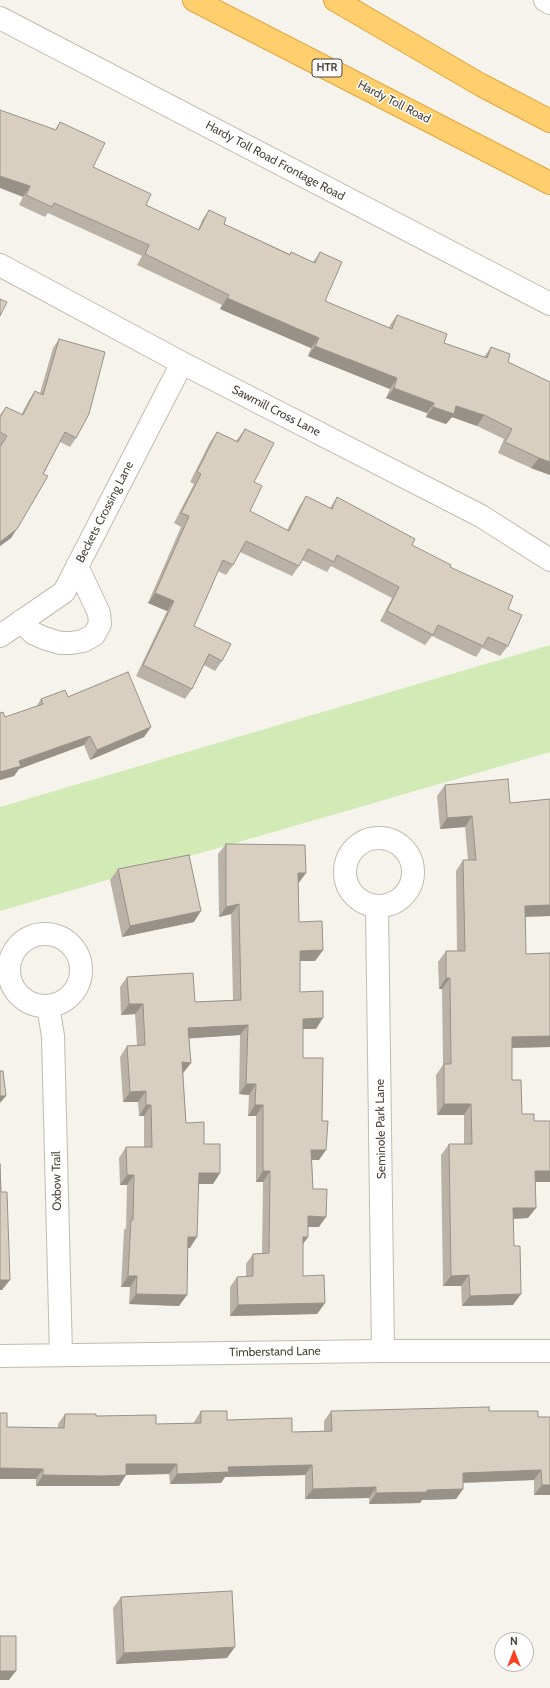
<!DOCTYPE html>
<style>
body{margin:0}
#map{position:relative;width:550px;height:1688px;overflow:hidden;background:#f6f3ec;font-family:Cabin,sans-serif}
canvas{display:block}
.north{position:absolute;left:494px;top:1632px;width:40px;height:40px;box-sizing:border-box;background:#fff;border:1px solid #b7b4b0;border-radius:50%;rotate:0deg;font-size:11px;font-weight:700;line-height:16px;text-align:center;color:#4b4439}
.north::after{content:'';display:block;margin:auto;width:14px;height:18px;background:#fc3f1d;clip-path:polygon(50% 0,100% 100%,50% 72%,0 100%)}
</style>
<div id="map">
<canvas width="550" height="1688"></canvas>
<div class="north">N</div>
</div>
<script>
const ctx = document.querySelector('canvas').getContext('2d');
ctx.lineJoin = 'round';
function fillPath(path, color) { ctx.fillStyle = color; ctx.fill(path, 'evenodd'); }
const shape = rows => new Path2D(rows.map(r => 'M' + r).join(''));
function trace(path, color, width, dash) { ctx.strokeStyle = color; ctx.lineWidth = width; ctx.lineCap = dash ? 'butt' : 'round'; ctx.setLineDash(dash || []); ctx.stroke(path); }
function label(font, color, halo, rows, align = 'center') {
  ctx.font = font + ' Cabin,sans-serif'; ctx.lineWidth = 3; ctx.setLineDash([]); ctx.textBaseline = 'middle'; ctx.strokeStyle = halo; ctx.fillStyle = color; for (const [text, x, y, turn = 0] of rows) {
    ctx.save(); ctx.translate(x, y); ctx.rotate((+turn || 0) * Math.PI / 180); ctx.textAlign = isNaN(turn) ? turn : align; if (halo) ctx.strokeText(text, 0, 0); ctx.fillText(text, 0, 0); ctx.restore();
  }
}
const green = shape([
 [550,645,550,752,0,911,0,807]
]);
const minor = shape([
 [545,0,550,3],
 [0,18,550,304],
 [0,265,182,363,481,516,550,560],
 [21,621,33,633,44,638,60,643,71,643,83,641,94,635,100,624,99,613,77,566],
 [0,636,64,592,182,363],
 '345 872a34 34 0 1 1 68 0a34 34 0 1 1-68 0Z',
 [377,907,383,1351],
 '9 970a36 36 0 1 1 72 0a36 36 0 1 1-72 0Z',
 [48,1006,53,1036,61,1355],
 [0,1356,383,1351,550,1351]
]);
const highway = shape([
 [194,0,550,183],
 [335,0,481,85,550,121]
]);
const wall = shape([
 [60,122,93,167,146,205,198,230,202,220,209,210,224,224,290,254,291,252,313,262,320,252,325,301,389,328,390,325,397,315,444,343,484,357,491,347,508,362,550,475,531,468,498,453,504,439,477,426,452,417,446,424,426,417,427,413,386,398,390,389,308,356,311,348,220,309,222,305,137,265,142,256,48,213,45,217,19,205,55,130],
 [59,339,76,438,70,447,60,442,11,538,0,546,0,415,6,407,21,415,29,400,35,391,40,393,53,348],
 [245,429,254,482,250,511,287,530,299,507,306,496,330,508,337,497,412,545,450,567,508,609,508,646,500,656,482,648,476,657,432,636,425,645,380,621,392,598,331,566,327,572,302,560,299,566,292,576,240,552,233,565,226,575,218,571,194,626,222,661,215,671,204,665,192,689,185,699,136,676,167,611,148,603,181,527,174,523,194,484,190,482,210,442,217,432,236,441],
 [68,697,151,727,144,737,90,760,84,745,19,769,14,776,0,780,0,713,5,717,36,707,41,699],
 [445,785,510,803,550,799,550,916,525,917,526,954,550,953,550,1047,512,1048,512,1080,522,1114,535,1182,528,1218,513,1219,513,1305,462,1306,461,1286,443,1286,441,1155,449,1144,464,1144,464,1115,437,1115,436,1075,443,1065,442,989,439,989,438,962,446,951,457,951,456,871,463,860,468,860,465,827,440,829,437,796],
 [226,844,298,883,299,922,323,950,315,961,300,961,300,992,316,1029,303,1029,303,1058,319,1160,312,1160,313,1189,319,1227,308,1227,308,1237,303,1244,303,1276,325,1303,317,1314,230,1316,230,1287,237,1277,246,1277,246,1264,253,1254,262,1253,263,1182,256,1182,256,1116,248,1116,249,1095,239,1094,240,1035,189,1038,191,1063,183,1073,186,1123,204,1144,220,1173,213,1184,199,1184,190,1248,188,1248,179,1306,129,1304,130,1287,121,1287,124,1230,126,1228,127,1185,120,1185,119,1158,126,1147,144,1147,144,1116,139,1116,138,1102,123,1102,120,1057,127,1046,137,1045,135,1014,121,1015,120,987,127,977,195,1002,233,1000,231,914,219,917,218,854],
 [118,869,194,922,122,937,110,880],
 [201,1411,227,1420,292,1432,324,1431,324,1421,331,1411,489,1411,538,1417,550,1417,550,1495,534,1495,534,1480,463,1483,463,1489,456,1499,422,1500,420,1503,369,1504,369,1498,305,1499,305,1475,225,1477,221,1483,170,1484,169,1474,126,1475,119,1486,36,1486,36,1479,7,1427,58,1428,58,1424,65,1414,96,1416,156,1424,194,1423,194,1422],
 [121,1597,227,1658,116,1664,113,1608]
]);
const shadedWall = shape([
 [0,176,30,186,23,197,0,188],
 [227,298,319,338,311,348,220,309],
 [315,346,397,378,390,389,308,356],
 [394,388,434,403,427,413,386,398],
 [456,406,484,415,477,426,452,417,446,424,426,417,433,407],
 [539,458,550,462,550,475,531,468],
 [17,529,11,538,0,546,0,542],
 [155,593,174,601,167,611,148,603],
 [151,727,144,737,90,760,97,750],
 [90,736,84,745,19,769,14,776,0,780,0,772,19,761],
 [472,816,465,827,440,829,447,818],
 [298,873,306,873,298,884],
 [239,904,231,914,219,917,226,907],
 [550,905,550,916,517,917,525,906],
 [201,911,194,922,122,937,130,926],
 [323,950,315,961,292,961,300,951],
 [446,978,450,978,442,989,439,989],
 [129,1004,143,1004,135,1014,121,1015],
 [323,1018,316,1029,296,1029,303,1019],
 [248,1025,240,1035,181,1039,188,1028],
 [550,1036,550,1047,504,1048,512,1037],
 [182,1062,191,1063,183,1073],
 [246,1084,256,1084,249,1095,239,1094],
 [146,1091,138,1102,123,1102,130,1092],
 [0,1096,6,1096,0,1103],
 [444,1104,471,1104,464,1115,437,1115],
 [146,1105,151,1105,144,1116,139,1116],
 [255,1105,263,1105,256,1116,248,1116],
 [311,1150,326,1150,319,1160,304,1160],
 [263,1171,270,1171,263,1182,256,1182],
 [535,1171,550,1171,550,1182,527,1182],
 [199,1173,220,1173,213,1184,192,1184],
 [127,1175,134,1175,127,1185,120,1185],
 [513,1208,536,1208,528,1218,505,1219],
 [308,1216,326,1217,319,1227,301,1227],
 [188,1237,197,1237,190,1248,181,1248],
 [303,1237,308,1237,300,1248],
 [469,1275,461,1286,443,1286,451,1276],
 [128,1276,137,1276,130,1287,121,1287],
 [0,1280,10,1280,2,1290,0,1290],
 [136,1294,187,1295,179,1306,129,1304],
 [521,1294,513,1305,462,1306,470,1296],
 [325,1303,317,1314,230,1316,238,1305],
 [126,1464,177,1464,169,1474,119,1475],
 [312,1465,305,1475,225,1477,221,1483,170,1484,177,1474,228,1467],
 [0,1468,43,1469,36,1479,0,1479],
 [541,1470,534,1480,455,1483,463,1473],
 [43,1475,126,1475,119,1486,36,1486],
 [542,1485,550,1485,550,1495,534,1495],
 [376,1487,369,1498,305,1499,313,1489],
 [463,1489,456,1499,422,1500,420,1503,369,1504,376,1493,427,1490],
 [235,1647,227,1658,116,1664,124,1653],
 [0,1671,16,1671,9,1680,0,1680]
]);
const building = shape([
 [0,110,56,130,60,122,105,143,93,167,151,194,146,205,199,230,209,210,226,218,224,224,290,255,291,252,315,263,320,252,342,262,325,301,392,329,397,315,447,334,444,343,487,358,491,347,510,354,508,362,550,382,550,462,539,458,505,442,512,429,484,415,456,406,454,414,433,407,434,403,394,388,397,378,315,346,319,338,227,298,229,295,145,254,149,245,54,203,52,207,26,195,30,186,0,176,0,110],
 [0,299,7,302,0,316,0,299],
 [59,339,105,352,89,414,76,438,65,432,43,474,48,476,17,529,0,542,0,447,7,436,0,432,0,417,6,407,23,415,35,391,43,395,59,339],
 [245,429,274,443,254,482,262,486,250,511,289,531,306,496,332,509,337,497,415,539,412,545,451,565,450,567,513,596,508,609,522,615,508,646,488,637,483,646,438,625,433,635,387,611,399,587,337,555,334,562,308,549,299,566,246,541,233,565,223,560,194,626,231,644,222,661,209,654,192,689,143,665,174,601,155,593,189,516,181,513,201,474,197,472,217,432,238,442,245,429],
 [128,672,151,727,97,750,90,736,19,761,21,766,0,772,0,713,3,712,5,717,43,704,41,699,65,690,68,697,128,672],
 [508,779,510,803,550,799,550,905,525,906,526,954,550,953,550,1036,512,1037,512,1080,521,1080,522,1114,534,1114,534,1121,550,1121,550,1171,535,1171,536,1208,513,1208,514,1246,520,1246,521,1294,470,1296,469,1275,451,1276,449,1144,472,1144,471,1104,444,1104,444,1064,451,1064,450,978,446,978,446,951,465,951,463,860,476,860,472,816,447,818,445,785,508,779],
 [226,844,305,845,306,873,298,873,299,922,322,921,323,950,300,951,300,992,323,991,323,1018,303,1019,303,1058,323,1058,322,1121,328,1121,326,1150,311,1150,313,1189,327,1189,326,1217,308,1216,308,1237,303,1237,303,1276,324,1275,325,1303,238,1305,237,1277,253,1276,253,1254,269,1253,270,1171,263,1171,263,1105,255,1105,256,1084,246,1084,248,1025,188,1028,191,1063,182,1062,186,1123,204,1122,204,1144,220,1144,220,1173,199,1173,197,1237,188,1237,187,1295,136,1294,137,1276,128,1276,131,1220,133,1220,134,1175,127,1175,126,1147,152,1147,151,1105,146,1105,146,1091,130,1092,127,1046,145,1045,143,1004,129,1004,127,977,193,973,195,1002,241,1000,239,904,226,907,226,844],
 [189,855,201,911,130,926,118,869,189,855],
 [0,1071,3,1071,6,1096,0,1096,0,1071],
 [0,1164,1,1192,7,1192,10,1280,0,1280,0,1164],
 [489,1407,489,1411,538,1411,538,1417,550,1417,550,1485,542,1485,541,1470,463,1473,463,1489,427,1490,427,1492,376,1493,376,1487,313,1489,312,1465,228,1467,229,1472,177,1474,177,1464,126,1464,126,1475,102,1476,43,1475,43,1469,0,1468,0,1413,7,1413,7,1427,64,1428,65,1414,96,1414,96,1416,156,1415,156,1424,201,1423,201,1411,227,1411,227,1420,292,1418,292,1432,332,1431,331,1411,489,1407],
 [232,1591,235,1647,124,1653,121,1597,232,1591],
 [0,1636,16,1636,16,1671,0,1671,0,1636]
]);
const shields = [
 [327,68,30]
];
const shieldNames = [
 ["HTR",327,68]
];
const streetNames = [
 ["Hardy Toll Road",394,102,27],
 ["Hardy Toll Road Frontage Road",275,161,28],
 ["Sawmill Cross Lane",276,411,27],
 ["Beckets Crossing Lane",105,512,-63],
 ["Seminole Park Lane",381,1129,-91],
 ["Oxbow Trail",57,1181,-91],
 ["Timberstand Lane",275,1352,-1]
];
fillPath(green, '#d2eab5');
trace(minor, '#c2bbae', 24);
trace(highway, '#e0a43c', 24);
trace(minor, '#fff', 22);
trace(highway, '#ffcf6e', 22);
fillPath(wall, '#bab2a6');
fillPath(shadedWall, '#979187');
fillPath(building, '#d8cfc1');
trace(building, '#979187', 1);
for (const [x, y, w] of shields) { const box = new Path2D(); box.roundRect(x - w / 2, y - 9, w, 18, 3); ctx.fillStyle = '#fff'; ctx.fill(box); trace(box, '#4b4439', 1); }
label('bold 11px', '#4b4439', null, shieldNames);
label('12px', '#4b4439', '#fff', streetNames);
</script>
